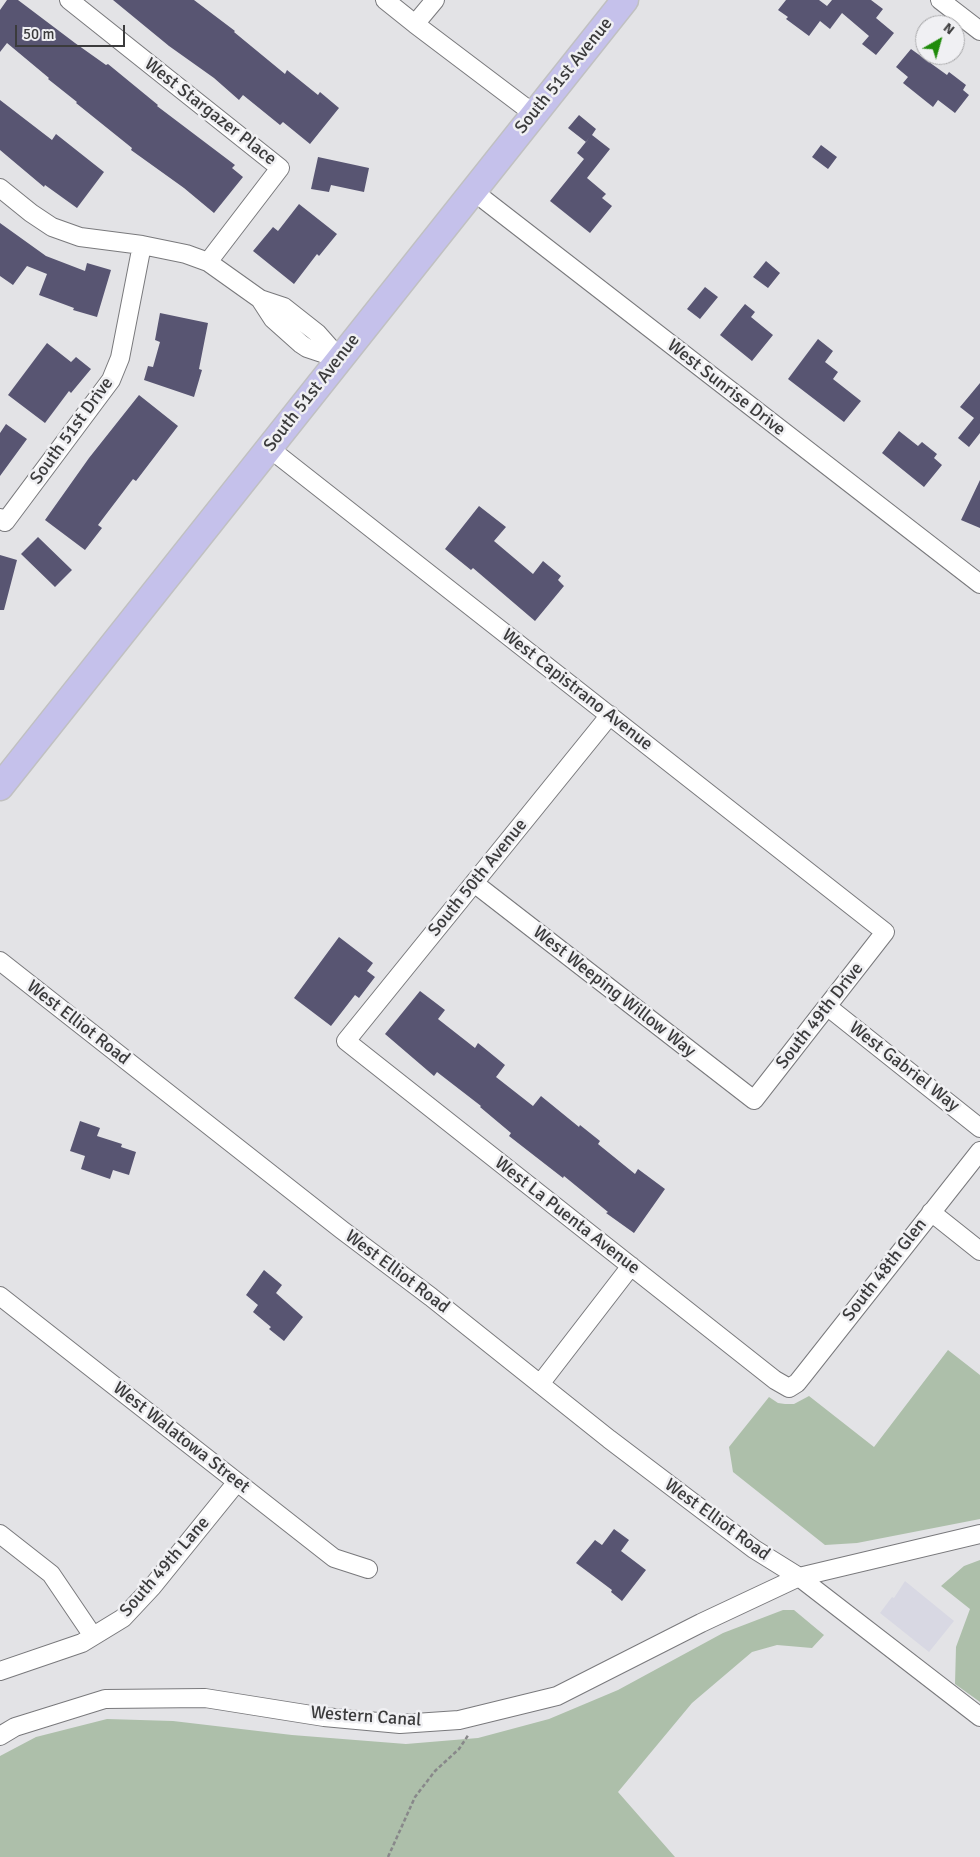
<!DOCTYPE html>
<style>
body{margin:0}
#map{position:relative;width:980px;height:1857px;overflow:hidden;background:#e3e3e6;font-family:Signika,sans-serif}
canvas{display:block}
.north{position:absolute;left:915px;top:15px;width:50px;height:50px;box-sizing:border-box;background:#f0f0f3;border:1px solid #a8a8aa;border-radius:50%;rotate:38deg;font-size:14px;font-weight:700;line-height:20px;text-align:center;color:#3b3b3c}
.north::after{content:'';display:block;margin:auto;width:18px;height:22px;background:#1f8b0a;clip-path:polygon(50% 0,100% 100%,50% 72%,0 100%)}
.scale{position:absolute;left:15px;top:25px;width:110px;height:22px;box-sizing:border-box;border:2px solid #3b3b3c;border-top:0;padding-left:6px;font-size:15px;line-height:18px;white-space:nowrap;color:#3b3b3c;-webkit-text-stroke:4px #f0f0f3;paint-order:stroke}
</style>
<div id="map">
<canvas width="980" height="1857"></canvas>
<div class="north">N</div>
<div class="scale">50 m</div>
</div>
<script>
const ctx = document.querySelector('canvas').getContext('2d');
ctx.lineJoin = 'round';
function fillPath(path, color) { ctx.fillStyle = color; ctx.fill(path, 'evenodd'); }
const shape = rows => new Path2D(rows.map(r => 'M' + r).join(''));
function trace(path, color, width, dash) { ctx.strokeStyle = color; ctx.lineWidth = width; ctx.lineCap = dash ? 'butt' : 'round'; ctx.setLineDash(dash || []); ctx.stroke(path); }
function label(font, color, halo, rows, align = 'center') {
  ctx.font = font + ' Signika,sans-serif'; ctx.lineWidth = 5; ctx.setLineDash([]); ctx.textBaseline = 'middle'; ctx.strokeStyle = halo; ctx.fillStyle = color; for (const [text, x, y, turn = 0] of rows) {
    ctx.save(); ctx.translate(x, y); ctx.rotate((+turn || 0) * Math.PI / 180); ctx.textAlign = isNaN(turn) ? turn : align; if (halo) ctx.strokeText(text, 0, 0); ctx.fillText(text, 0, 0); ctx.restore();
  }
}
const built = shape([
 [905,1581,954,1621,929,1652,880,1613,892,1597,894,1598]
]);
const green = shape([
 [948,1350,980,1375,980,1519,857,1543,825,1545,733,1472,729,1447,769,1397,778,1403,785,1404,794,1404,809,1396,874,1447],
 [980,1560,980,1702,955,1684,956,1647,970,1609,941,1586,964,1566],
 [794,1610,824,1635,812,1648,777,1645,752,1652,692,1703,618,1792,675,1857,0,1857,0,1756,36,1737,107,1719,173,1721,292,1735,406,1744,478,1738,549,1719,618,1690,723,1633,783,1610]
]);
const building = shape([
 [7,0,18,0,75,43,106,65,108,64,158,105,157,106,235,165,232,168,243,177,214,213,184,188,131,150,132,148,76,103,77,102,48,79,49,78,7,43,0,52,0,10],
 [113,0,194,0,235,31,234,32,285,74,287,70,318,95,320,92,339,108,310,144,283,122,280,125,243,95,239,100,214,78,169,46],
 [786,0,819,0,827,6,832,0,871,0,883,9,876,18,894,33,876,55,862,44,869,36,842,13,830,29,820,21,809,36,786,19,788,17,778,10],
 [911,49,947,75,949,72,966,85,963,90,969,95,955,113,938,100,933,107,903,83,908,77,896,67],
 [0,100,52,140,56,134,104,172,77,208,45,185,44,187,0,150],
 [579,115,596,129,592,135,610,149,587,178,606,194,602,198,612,206,590,233,550,201,584,159,577,153,589,138,586,142,568,128],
 [821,145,837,157,828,169,812,157],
 [318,157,369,168,364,192,331,185,329,192,311,189],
 [299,204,337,234,319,256,317,254,294,284,253,251,273,227,278,231],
 [0,223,46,256,85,271,87,263,111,270,97,317,73,310,74,308,39,295,47,274,27,266,13,285,0,276],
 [766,261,780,273,768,288,753,277],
 [705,287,718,297,700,319,687,309],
 [745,304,755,312,751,317,773,335,752,361,720,335],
 [160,313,208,323,199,369,202,370,194,397,144,380,148,366,153,367,160,342,155,340],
 [818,339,833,351,825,362,838,372,833,379,861,401,844,422,788,379],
 [47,343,71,362,76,357,91,369,71,393,69,391,45,423,8,395],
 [980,383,980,433,969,447,958,438,974,418,960,407],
 [139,395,178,426,136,481,133,479,98,525,102,528,85,550,45,520,89,458],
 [6,424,27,439,0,476,0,433],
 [899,431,918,446,922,442,937,454,934,458,942,465,924,487,882,453],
 [980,480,980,528,961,520],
 [479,506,506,527,494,541,533,574,543,561,561,576,558,580,564,586,535,621,473,568,471,570,445,549],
 [38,537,72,570,55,587,21,554],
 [0,555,17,560,4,610,0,610],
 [339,937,373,963,367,971,375,977,359,998,355,995,331,1026,294,998],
 [420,991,445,1010,438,1019,475,1048,478,1043,505,1065,496,1077,533,1106,541,1096,579,1127,580,1125,600,1141,598,1144,635,1174,638,1169,665,1189,634,1233,606,1213,608,1212,564,1176,563,1178,509,1136,511,1133,480,1107,481,1106,437,1072,434,1076,385,1034],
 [80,1121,100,1128,97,1136,122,1144,121,1147,136,1152,129,1175,113,1170,110,1179,81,1169,85,1156,70,1151],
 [264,1270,282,1285,276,1293,303,1317,284,1341,269,1329,271,1327,253,1312,258,1305,246,1295],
 [614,1529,629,1540,621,1551,646,1570,622,1601,611,1592,612,1590,576,1563,595,1540,602,1545]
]);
const path = shape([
 [388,1857,415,1797,435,1771,459,1749,469,1734]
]);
const street = shape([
 [69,0,280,168,208,262],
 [385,0,415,24,435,0],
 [940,0,980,31],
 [415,24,534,114],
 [0,188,31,213,52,227,80,237,142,245,186,254,208,262,260,299,284,307,317,333,340,359],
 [473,191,980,584],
 [260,299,273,319,301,344,307,348,340,359],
 [269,448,885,932,754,1100,474,883],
 [0,518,5,522,111,380,120,358,142,245],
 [610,715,346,1041,775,1380,789,1388,797,1383,805,1373,980,1151],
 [0,961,342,1230,431,1297,609,1439,754,1549,799,1577,980,1717],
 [828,1007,980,1128],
 [931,1212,980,1251],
 [0,1296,334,1558,368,1569],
 [540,1384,631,1266],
 [0,1534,51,1574,93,1636],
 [0,1671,82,1643,123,1618,152,1587,237,1482],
 [0,1736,15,1727,105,1699,205,1698,324,1717,400,1724,459,1720,557,1696,701,1623,799,1577,980,1534]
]);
const primary = shape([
 [0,787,625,0]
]);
const streetNames = [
 ["South 51st Avenue",564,76,-51],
 ["West Stargazer Place",210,112,38],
 ["West Sunrise Drive",726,388,38],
 ["South 51st Avenue",312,393,-52],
 ["South 51st Drive",72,431,-54],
 ["West Capistrano Avenue",577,690,38],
 ["South 50th Avenue",478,878,-51],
 ["West Weeping Willow Way",614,992,38],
 ["South 49th Drive",820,1016,-52],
 ["West Elliot Road",78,1023,38],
 ["West Gabriel Way",904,1067,38],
 ["West La Puenta Avenue",567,1216,38],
 ["South 48th Glen",885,1270,-52],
 ["West Elliot Road",397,1272,37],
 ["West Walatowa Street",181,1438,38],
 ["West Elliot Road",717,1520,36],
 ["South 49th Lane",165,1567,-49],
 ["Western Canal",366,1717,4]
];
fillPath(built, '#d8d8e3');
fillPath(green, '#adbfaa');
fillPath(building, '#585572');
trace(street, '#79797c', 20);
trace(primary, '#c0c0c1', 29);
trace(path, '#88888a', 2.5, [4, 2.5]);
trace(street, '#fff', 18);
trace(primary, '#c5c1eb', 26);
label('18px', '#3b3b3c', '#f0f0f3', streetNames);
</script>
